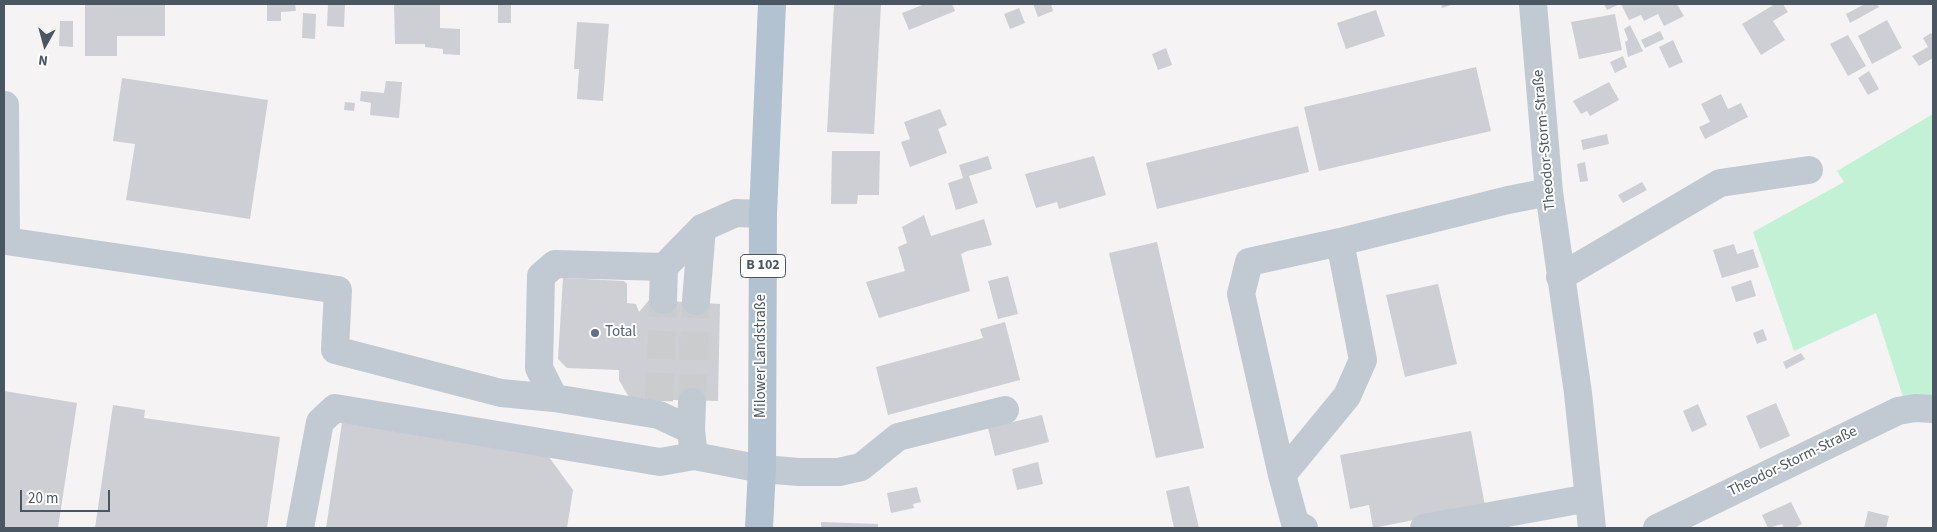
<!DOCTYPE html>
<meta charset="utf-8">
<style>
body{margin:0}
#map{position:relative;width:1937px;height:532px;overflow:hidden;background:#f5f3f3;font-family:"Source Sans 3",sans-serif}
canvas{display:block}
.frame{position:absolute;inset:0;border:5px solid #4a5661;pointer-events:none}
.north{position:absolute;left:20px;top:20px;width:50px;height:50px;-webkit-text-stroke:4px #fff;paint-order:stroke;rotate:187deg;font-size:14px;font-weight:700;line-height:20px;text-align:center;color:#4a5661}
.north::after{content:'';display:block;margin:auto;width:18px;height:22px;background:#4a5661;clip-path:polygon(50% 0,100% 100%,50% 72%,0 100%)}
.scale{position:absolute;left:20px;top:490px;width:90px;height:22px;box-sizing:border-box;border:2px solid #4a5661;border-top:0;padding-left:6px;font-size:15px;line-height:18px;white-space:nowrap;color:#4a5661;-webkit-text-stroke:4px #fff;paint-order:stroke}
</style>
<div id="map">
<canvas width="1937" height="532"></canvas>
<div class="frame"></div>
<div class="north">N</div>
<div class="scale">20 m</div>
</div>
<script>
const ctx = document.querySelector('canvas').getContext('2d');
ctx.lineJoin = 'round';
function fillPath(path, color) { ctx.fillStyle = color; ctx.fill(path, 'evenodd'); }
const shape = rows => new Path2D(rows.map(r => 'M' + r).join(''));
function trace(path, color, width, dash) { ctx.strokeStyle = color; ctx.lineWidth = width; ctx.lineCap = dash ? 'butt' : 'round'; ctx.setLineDash(dash || []); ctx.stroke(path); }
function label(font, color, halo, rows, align = 'center') {
  ctx.font = font + ' "Source Sans 3",sans-serif'; ctx.lineWidth = 4; ctx.setLineDash([]); ctx.textBaseline = 'middle'; ctx.strokeStyle = halo; ctx.fillStyle = color; for (const [text, x, y, turn = 0] of rows) {
    ctx.save(); ctx.translate(x, y); ctx.rotate((+turn || 0) * Math.PI / 180); ctx.textAlign = isNaN(turn) ? turn : align; if (halo) ctx.strokeText(text, 0, 0); ctx.fillText(text, 0, 0); ctx.restore();
  }
}
const green = shape([
 [1933,114,1933,395,1907,409,1876,313,1794,351,1753,232,1844,182,1837,171]
]);
const building = shape([
 [103,4,165,4,165,36,117,36,117,56,85,56,85,5],
 [267,4,295,4,296,11,281,12,281,21,267,21],
 [328,4,345,4,344,27,327,26],
 [394,4,440,4,440,28,460,29,460,55,443,54,443,49,425,47,425,44,395,44],
 [498,4,511,4,511,23,498,23],
 [834,4,881,4,874,134,827,132],
 [925,4,952,4,955,11,909,30,902,13],
 [1033,4,1051,4,1053,11,1038,17],
 [1441,4,1454,4,1442,8],
 [1604,4,1620,4,1607,10],
 [1621,4,1677,4,1684,16,1664,26,1658,14,1644,21,1641,15,1629,20],
 [1775,4,1783,4,1788,12,1773,21,1785,40,1761,55,1742,24],
 [1865,4,1877,4,1879,7,1850,23,1846,14],
 [1019,8,1025,23,1010,29,1004,14],
 [1376,10,1385,36,1346,49,1337,23],
 [303,13,316,14,315,39,302,38],
 [1615,14,1622,50,1579,59,1571,22],
 [1887,20,1902,48,1872,64,1858,36],
 [60,21,73,21,73,47,59,46],
 [577,22,609,24,603,101,577,99,579,69,574,69],
 [1630,25,1643,51,1628,57,1625,42,1628,40,1624,29],
 [1660,31,1664,39,1645,48,1641,40],
 [1931,33,1933,36,1933,58,1919,66,1912,56,1928,47,1923,38],
 [1848,35,1866,66,1848,76,1830,44],
 [1673,40,1683,62,1669,68,1659,47],
 [1166,48,1172,65,1158,70,1152,54],
 [1623,56,1627,67,1615,73,1610,62],
 [1476,67,1491,131,1319,171,1304,107],
 [1869,71,1879,89,1868,95,1858,78],
 [122,78,268,100,250,219,126,200,135,144,113,141],
 [386,81,402,82,399,118,370,115,371,103,360,101,361,91,384,93],
 [1609,82,1619,100,1590,116,1587,111,1581,114,1573,101],
 [1721,94,1728,109,1741,103,1748,117,1705,139,1699,127,1710,122,1701,104],
 [345,102,355,103,354,111,344,110],
 [940,109,947,125,938,129,947,153,910,167,901,142,910,139,904,122],
 [1298,126,1309,172,1157,209,1146,163],
 [1607,134,1609,144,1583,150,1581,140],
 [832,151,880,151,879,195,858,195,857,204,831,204],
 [988,156,992,169,969,176,978,203,956,210,948,183,963,178,959,165],
 [1094,156,1106,195,1059,209,1057,202,1036,208,1025,174],
 [1585,162,1588,181,1580,182,1577,164],
 [1642,182,1647,190,1623,203,1618,195],
 [924,215,931,236,984,219,992,245,967,251,961,254,970,291,879,318,866,282,905,271,898,247,907,243,902,227],
 [1157,242,1204,448,1156,458,1109,253],
 [1734,244,1737,254,1753,249,1759,267,1722,278,1713,250],
 [1008,276,1018,314,998,319,988,281],
 [563,278,624,281,627,284,627,303,636,304,639,312,649,300,720,304,718,401,630,399,619,380,619,370,567,368,558,359],
 [1751,280,1756,296,1736,302,1731,287],
 [1438,284,1457,364,1405,377,1386,295],
 [1005,322,1020,380,888,415,876,367,983,338,980,329],
 [1763,329,1767,340,1757,344,1753,333],
 [1801,353,1805,359,1786,369,1783,362],
 [4,391,77,403,58,528,4,528],
 [1776,403,1790,436,1760,449,1746,416],
 [1698,404,1707,425,1692,432,1683,411],
 [113,405,145,410,144,418,280,437,267,528,95,528],
 [1042,415,1049,442,995,456,988,428],
 [342,423,549,457,573,490,567,528,326,528],
 [1471,431,1485,506,1373,528,1369,505,1350,509,1340,455],
 [1038,462,1043,484,1017,490,1012,469],
 [1189,486,1199,528,1174,528,1166,491],
 [917,487,921,502,913,504,914,508,891,513,887,493],
 [1791,502,1802,524,1794,528,1784,528,1782,524,1768,528,1762,515],
 [1868,511,1889,516,1886,528,1864,528],
 [821,522,878,524,878,528,821,528]
]);
const minorTunnel = shape([
 [659,401,663,300],
 [692,402,696,301]
]);
const minor = shape([
 [1533,4,1549,192,1578,393,1592,528],
 [5,105,6,241,338,290,335,350,501,393,554,398],
 [763,214,736,213,702,228,664,267,555,264,541,276,539,368,554,398,659,415,691,430,694,456,762,469,799,472,839,472,861,467,898,437,1005,410],
 [1560,277,1720,183,1809,170],
 [663,300,664,267],
 [696,301,702,228],
 [691,430,692,402],
 [1282,475,1347,396,1363,360,1340,242],
 [300,528,320,422,335,408,660,462,694,456],
 [1304,528,1295,523,1282,475,1241,294,1249,262,1340,242,1508,200,1549,192],
 [1424,528,1589,498],
 [1657,528,1898,411,1915,408,1933,409]
]);
const major = shape([
 [759,528,762,469,763,214,772,4]
]);
const markers = [
 [595,333,5,"#5c6f8a"]
];
const shields = [
 [763,266,45]
];
const shieldNames = [
 ["B 102",763,266]
];
const streetNames = [
 ["Theodor-Storm-Straße",1545,140,-95],
 ["Milower Landstraße",762,356,-90],
 ["Theodor-Storm-Straße",1793,462,-26]
];
const serviceNames = [
 ["Total",605,333]
];
fillPath(green, '#c3f1d5');
fillPath(building, '#cdcfd5');
trace(minorTunnel, '#caccce', 28, [28, 14]);
trace(minor, '#c1cad2', 28);
trace(major, '#b3c2d1', 28);
for (const [x, y, r, color] of markers) { const dot = new Path2D(); dot.arc(x, y, r, 0, 2 * Math.PI); ctx.fillStyle = color; ctx.fill(dot); trace(dot, '#fff', 2); }
for (const [x, y, w] of shields) { const box = new Path2D(); box.roundRect(x - w / 2, y - 11.5, w, 23, 4); ctx.fillStyle = '#fff'; ctx.fill(box); trace(box, '#4a5661', 1); }
label('bold 14px', '#4a5661', null, shieldNames);
label('15px', '#4a5661', '#fff', streetNames);
label('15px', '#4e5e75', '#fff', serviceNames, 'left');
</script>
